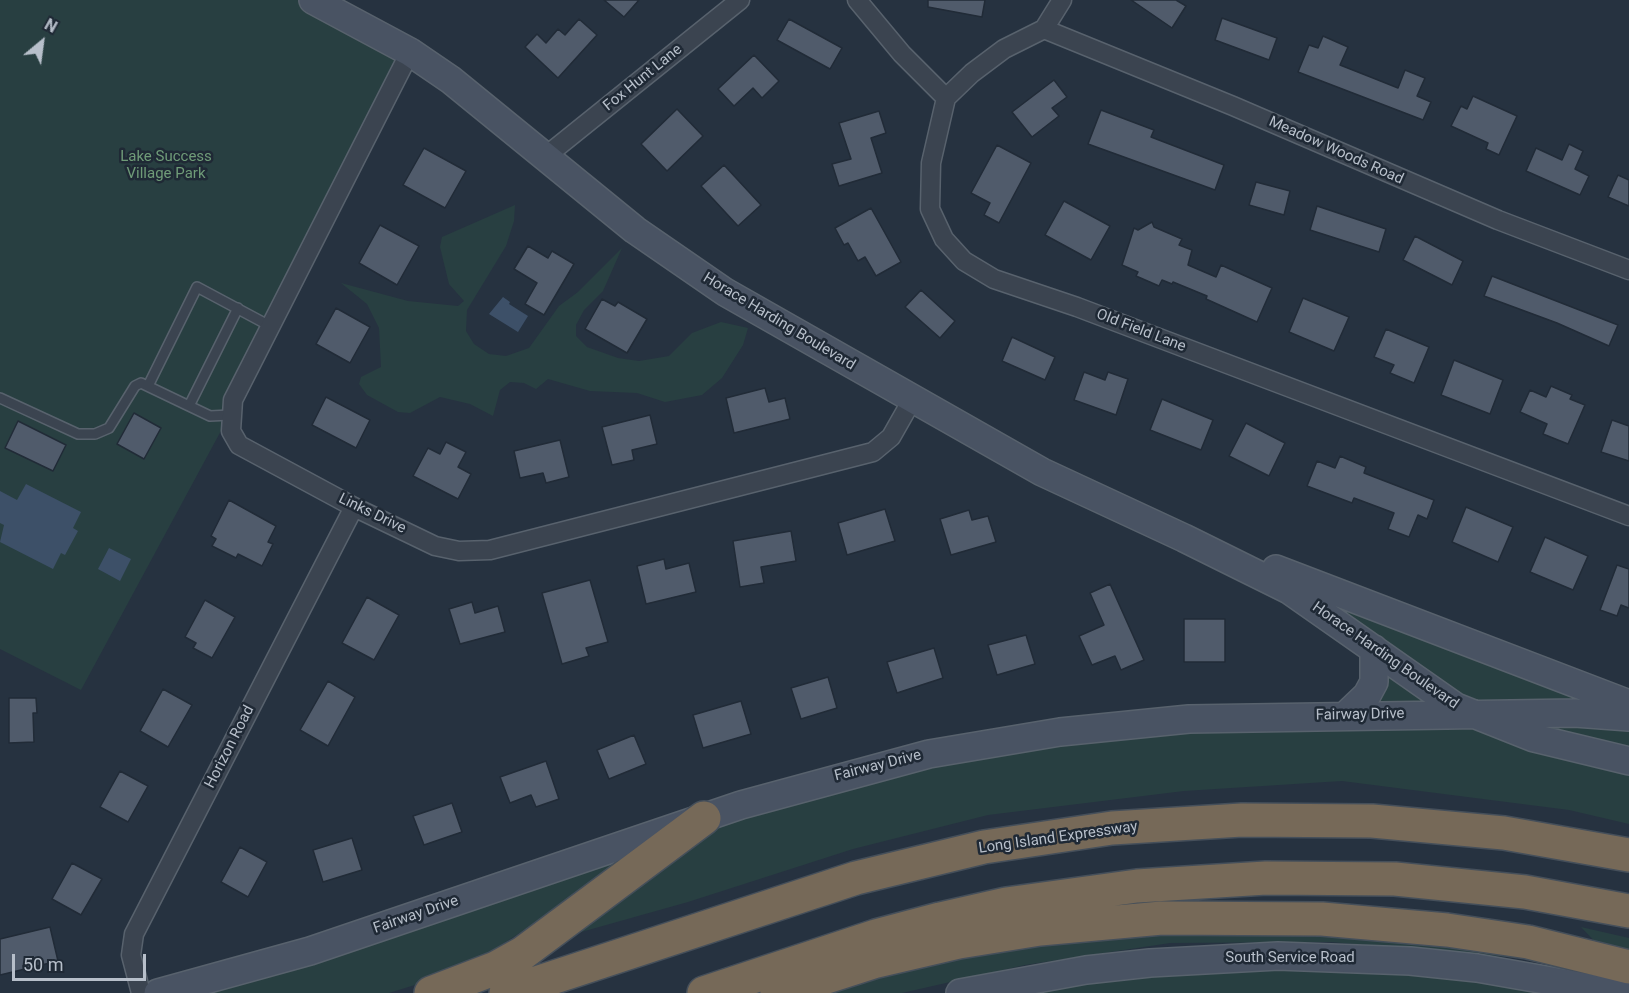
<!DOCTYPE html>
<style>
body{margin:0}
#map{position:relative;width:1629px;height:993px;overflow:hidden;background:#263240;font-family:Roboto,sans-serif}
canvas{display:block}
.north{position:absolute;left:12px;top:12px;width:60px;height:60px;-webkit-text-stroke:4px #1f2935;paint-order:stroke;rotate:29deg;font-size:16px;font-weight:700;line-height:24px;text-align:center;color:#b7bfca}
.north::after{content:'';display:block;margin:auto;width:21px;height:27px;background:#b7bfca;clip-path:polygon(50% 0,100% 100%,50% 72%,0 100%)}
.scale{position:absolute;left:12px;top:954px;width:134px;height:27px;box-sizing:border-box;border:3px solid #b7bfca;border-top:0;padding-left:8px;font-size:18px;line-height:21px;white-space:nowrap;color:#b7bfca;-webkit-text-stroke:4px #1f2935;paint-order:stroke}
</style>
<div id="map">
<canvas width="1629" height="993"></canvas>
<div class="north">N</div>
<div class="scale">50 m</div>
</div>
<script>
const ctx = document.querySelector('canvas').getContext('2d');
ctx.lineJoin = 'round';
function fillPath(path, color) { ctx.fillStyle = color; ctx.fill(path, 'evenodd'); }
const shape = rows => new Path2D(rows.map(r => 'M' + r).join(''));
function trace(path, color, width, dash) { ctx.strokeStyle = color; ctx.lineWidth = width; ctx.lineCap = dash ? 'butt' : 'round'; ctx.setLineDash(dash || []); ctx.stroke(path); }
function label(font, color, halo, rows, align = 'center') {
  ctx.font = font + ' Roboto,sans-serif'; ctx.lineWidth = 5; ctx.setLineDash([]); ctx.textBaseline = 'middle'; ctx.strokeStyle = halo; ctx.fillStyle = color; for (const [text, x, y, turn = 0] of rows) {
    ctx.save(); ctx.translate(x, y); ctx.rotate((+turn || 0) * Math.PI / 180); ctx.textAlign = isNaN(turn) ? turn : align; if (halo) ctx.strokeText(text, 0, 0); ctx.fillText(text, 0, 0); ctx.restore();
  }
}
const green = shape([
 [0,0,313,0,410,52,229,416,81,690,0,649],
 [515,205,514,221,506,246,467,310,466,331,474,344,489,354,506,356,529,348,559,306,578,292,622,248,603,291,584,310,576,325,576,336,587,347,618,358,639,361,669,356,692,333,721,322,748,328,743,345,722,378,702,395,665,402,637,393,590,391,548,379,536,389,524,383,510,382,500,390,493,416,470,404,440,397,410,413,398,412,367,395,359,384,361,377,381,367,379,328,367,304,341,283,408,301,458,306,464,301,449,284,440,247,442,237],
 [1297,576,1629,704,1629,761,1510,731,1345,716,1376,675],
 [1462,724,1629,771,1629,824,1569,810,1342,781,1184,791,988,815,853,849,688,902,567,936,670,855,741,815,953,757,1132,733],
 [625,856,622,866,463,970,389,993,205,993],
 [1581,927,1629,938,1629,958,1602,949],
 [1157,931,1362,932,1542,960,1331,942,1170,943,1025,965,902,993,802,993,867,982,921,966,1044,944],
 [1293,960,1601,993,983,993]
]);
const water = shape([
 [503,297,510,302,509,304,528,316,518,332,489,314],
 [26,484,81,512,73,528,78,531,65,555,61,553,53,569,0,542,4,525,0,523,0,491,17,500],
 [109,548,131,559,120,581,98,569]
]);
const building = shape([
 [604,0,639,0,624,17,604,0],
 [928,0,985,0,982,17,928,7,928,0],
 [1131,0,1176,0,1186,6,1172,28,1131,0],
 [1222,18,1277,38,1269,60,1215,40,1222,18],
 [579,19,597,35,558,78,525,47,537,34,546,43,558,29,565,35,579,19],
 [789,19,842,48,830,69,777,40,789,19],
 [1323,36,1348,47,1340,65,1373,78,1398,88,1405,70,1425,78,1417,96,1431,102,1423,120,1298,72,1309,45,1318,48,1323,36],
 [754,55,779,81,762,98,753,88,734,106,718,89,754,55],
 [1054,80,1067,97,1052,108,1059,116,1032,137,1012,112,1054,80],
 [1473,96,1517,116,1499,155,1486,149,1488,143,1451,126,1461,106,1467,109,1473,96],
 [677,109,703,136,667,171,641,144,677,109],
 [1101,110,1154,130,1151,137,1224,165,1215,190,1088,144,1101,110],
 [879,111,886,133,871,138,882,173,839,186,832,164,851,159,839,123,879,111],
 [1569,144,1583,151,1575,169,1589,176,1580,195,1526,171,1536,148,1562,160,1569,144],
 [997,145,1031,163,999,223,984,215,990,203,971,193,997,145],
 [424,148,466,171,445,208,403,185,424,148],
 [724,165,761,205,738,226,701,186,724,165],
 [1618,175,1629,180,1629,206,1608,197,1618,175],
 [1256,182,1290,191,1284,215,1249,205,1256,182],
 [1064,201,1110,226,1091,260,1045,235,1064,201],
 [1317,206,1386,229,1379,252,1310,230,1317,206],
 [871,208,901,262,876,276,865,257,858,261,848,243,844,245,835,228,871,208],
 [1152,222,1154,227,1182,239,1179,245,1192,250,1188,265,1216,277,1221,265,1272,288,1257,322,1206,299,1207,296,1173,282,1172,284,1162,280,1159,286,1136,276,1138,272,1122,265,1134,228,1138,230,1152,222],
 [380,225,419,246,397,285,359,263,380,225],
 [1415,236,1463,261,1452,285,1403,260,1415,236],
 [528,246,548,258,552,251,574,264,544,315,525,304,537,283,514,269,528,246],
 [1492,276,1618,325,1609,346,1557,323,1484,296,1492,276],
 [921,290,955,321,940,338,905,307,921,290],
 [1303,298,1349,317,1334,351,1289,332,1303,298],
 [602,299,615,306,618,302,647,319,627,353,585,329,602,299],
 [336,308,370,327,350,363,316,344,336,308],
 [1386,329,1429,347,1414,383,1390,373,1394,365,1374,357,1386,329],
 [1012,337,1055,357,1045,380,1002,361,1012,337],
 [1454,360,1503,380,1490,414,1441,395,1454,360],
 [1084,372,1105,380,1108,372,1128,379,1116,415,1074,400,1084,372],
 [1551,386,1572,395,1570,399,1585,405,1568,444,1543,434,1547,424,1520,412,1530,390,1546,397,1551,386],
 [765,388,769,402,785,398,790,419,734,433,726,398,765,388],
 [326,397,370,420,356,448,312,425,326,397],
 [1162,399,1213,420,1201,450,1150,430,1162,399],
 [134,413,161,428,144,459,117,444,134,413],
 [650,415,657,444,632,450,634,460,612,465,602,427,650,415],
 [1612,420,1629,426,1629,461,1601,452,1612,420],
 [18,421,66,445,53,471,5,448,18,421],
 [1246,423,1285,443,1269,476,1229,456,1246,423],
 [560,440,569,477,546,483,543,473,520,478,514,451,560,440],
 [446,442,466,452,458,467,471,474,458,499,413,476,428,448,440,454,446,442],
 [1340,456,1366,467,1364,473,1434,500,1427,519,1418,515,1409,537,1388,529,1394,513,1354,498,1352,503,1307,486,1317,461,1335,468,1340,456],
 [229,500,276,526,268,542,273,544,262,566,238,554,236,558,212,546,216,539,211,536,229,500],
 [1466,507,1513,527,1498,562,1452,542,1466,507],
 [885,509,895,541,847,555,838,523,885,509],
 [969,510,972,520,988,516,996,542,951,555,940,519,969,510],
 [791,531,796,561,761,567,764,583,740,587,733,541,791,531],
 [1545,537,1588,556,1573,590,1530,572,1545,537],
 [664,559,666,569,689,563,696,592,646,604,637,566,664,559],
 [1617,565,1629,569,1629,608,1621,605,1617,616,1600,610,1617,565],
 [590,580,608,642,586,648,589,656,562,664,542,593,590,580],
 [1110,584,1144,660,1121,670,1115,656,1092,665,1079,636,1104,625,1090,593,1110,584],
 [367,597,399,615,374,660,342,643,367,597],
 [205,600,235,617,212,658,193,648,196,643,185,637,205,600],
 [472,602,475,613,498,606,505,632,460,644,449,609,472,602],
 [1184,619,1225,619,1225,662,1184,662,1184,619],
 [1026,635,1035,664,997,675,988,645,1026,635],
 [934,648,943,678,897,693,887,662,934,648],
 [828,677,837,708,801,719,791,688,828,677],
 [328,681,355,697,328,746,300,730,328,681],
 [163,689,192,705,168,747,140,731,163,689],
 [9,698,36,698,37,713,33,713,34,742,9,743,9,698],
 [741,701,751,734,703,748,693,715,741,701],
 [634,735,646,764,609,779,597,750,634,735],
 [546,761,559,799,536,807,531,795,510,803,500,777,546,761],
 [120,771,148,786,128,822,100,807,120,771],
 [452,803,462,832,424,845,413,816,452,803],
 [352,838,362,870,323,882,313,850,352,838],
 [240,847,267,862,248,897,221,882,240,847],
 [72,863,102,879,81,915,52,899,72,863],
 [50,927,58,961,0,975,0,939,50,927]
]);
const lane = shape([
 [148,386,197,287,270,326],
 [0,398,78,434,95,434,109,428,135,386,141,383,189,406,238,308],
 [189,406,210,416,230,415]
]);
const street = shape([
 [857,0,902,54,946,98],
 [1062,0,1044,29,1004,49,972,73,946,98,931,163,930,209,944,239,964,261,994,279,1077,307,1629,516],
 [1044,29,1233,106,1498,220,1629,270],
 [410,52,233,400,231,431,239,445,354,507,435,546,459,551,490,550,873,452,891,437,912,400],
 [546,156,740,0],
 [141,993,131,955,134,934,354,507]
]);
const secondary = shape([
 [313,0,410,52,451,80,635,230,725,292,1042,472,1184,538,1289,590,1456,707,1534,738,1629,761],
 [1276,569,1629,704],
 [1345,716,1367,695,1374,682,1374,649],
 [158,993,310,951,741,805,929,754,1060,732,1189,719,1575,713,1629,717],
 [960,993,1086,970,1150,963,1278,956,1410,961,1477,968,1620,993]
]);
const highway = shape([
 [431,993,496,968,523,953,704,818],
 [506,993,856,878,984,847,1112,828,1242,820,1372,821,1504,833,1629,855],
 [704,993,876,936,940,919,1006,904,1137,886,1266,878,1395,879,1525,892,1629,911],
 [777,993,873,962,959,942,1040,929,1162,918,1322,919,1447,930,1528,942,1629,967]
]);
const streetNames = [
 ["Fox Hunt Lane",643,78,-39],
 ["Meadow Woods Road",1336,151,24],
 ["Horace Harding Boulevard",779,322,31],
 ["Old Field Lane",1141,331,21],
 ["Links Drive",372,514,26],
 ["Horace Harding Boulevard",1385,656,35],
 ["Fairway Drive",1360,715,-1],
 ["Horizon Road",230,747,-63],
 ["Fairway Drive",878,766,-14],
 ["Long Island Expressway",1058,838,-8],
 ["Fairway Drive",416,915,-19],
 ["South Service Road",1290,958]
];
const parkNames = [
 ["Lake Success",166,157],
 ["Village Park",166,174]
];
fillPath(green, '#283f41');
fillPath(water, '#3d5068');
fillPath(building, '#505b6b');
trace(building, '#212b37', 1.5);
trace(lane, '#58626d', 12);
trace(street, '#58626d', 21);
trace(secondary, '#58626d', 30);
trace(highway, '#454f5a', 36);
trace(lane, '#3b4450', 9);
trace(street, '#3b4450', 18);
trace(secondary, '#495363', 27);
trace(highway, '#766958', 33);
label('15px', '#b7bfca', '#1f2935', streetNames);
label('15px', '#6f9b78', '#1f2935', parkNames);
</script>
